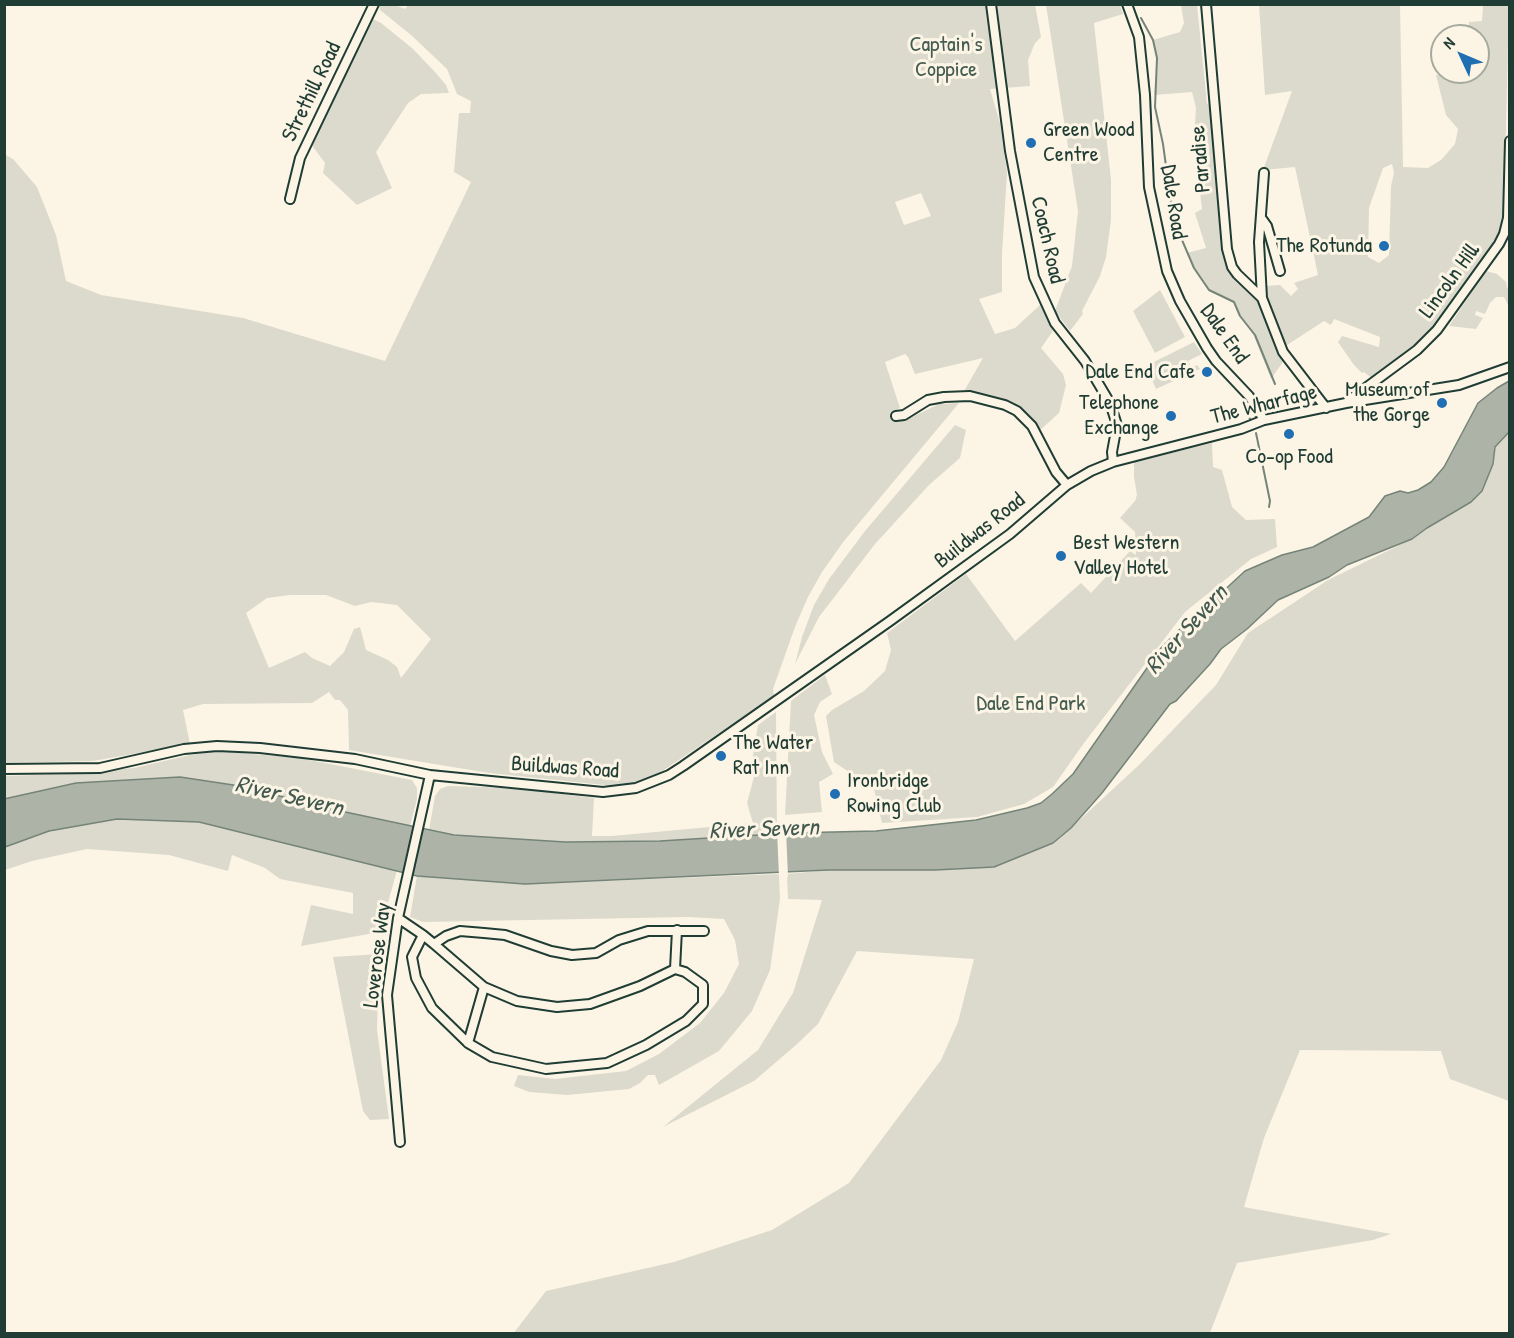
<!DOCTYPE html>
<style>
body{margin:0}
#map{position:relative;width:1514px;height:1338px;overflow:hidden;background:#fcf5e5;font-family:"Patrick Hand",sans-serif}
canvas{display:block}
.frame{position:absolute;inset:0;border:6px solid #1f3d34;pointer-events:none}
.north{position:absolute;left:1430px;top:24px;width:60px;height:60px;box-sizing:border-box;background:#fcf5e5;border:2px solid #a4ab9e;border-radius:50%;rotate:314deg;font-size:16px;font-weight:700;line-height:24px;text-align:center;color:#1f3d34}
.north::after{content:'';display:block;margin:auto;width:21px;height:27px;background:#1f6fb2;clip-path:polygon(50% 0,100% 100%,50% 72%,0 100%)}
</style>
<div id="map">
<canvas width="1514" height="1338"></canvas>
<div class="frame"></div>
<div class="north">N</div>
</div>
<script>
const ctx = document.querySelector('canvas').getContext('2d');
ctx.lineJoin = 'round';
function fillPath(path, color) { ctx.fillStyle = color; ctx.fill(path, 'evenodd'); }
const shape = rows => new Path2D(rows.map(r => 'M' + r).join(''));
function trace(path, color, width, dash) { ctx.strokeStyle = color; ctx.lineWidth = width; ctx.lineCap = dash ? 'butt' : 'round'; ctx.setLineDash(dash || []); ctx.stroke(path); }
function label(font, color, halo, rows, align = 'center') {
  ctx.font = font + ' "Patrick Hand",sans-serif'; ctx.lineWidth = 6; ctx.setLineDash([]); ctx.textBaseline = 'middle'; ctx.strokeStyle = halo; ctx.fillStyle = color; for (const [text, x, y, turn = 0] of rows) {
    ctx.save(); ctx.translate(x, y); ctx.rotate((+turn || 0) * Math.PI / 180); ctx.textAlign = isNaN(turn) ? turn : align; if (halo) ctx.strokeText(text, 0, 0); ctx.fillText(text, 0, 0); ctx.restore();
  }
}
const green = shape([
 [409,4,1035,5,1041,37,1035,43,1028,60,1030,86,990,89,1000,123,1007,173,1002,253,1002,292,979,299,995,334,1015,328,1041,304,1053,331,1041,348,1063,374,1066,385,1059,413,1039,431,1029,418,1014,407,992,397,963,393,983,358,915,374,908,357,905,354,885,362,900,408,896,410,896,416,904,421,939,404,959,403,844,541,822,572,808,597,795,627,773,689,774,696,652,778,639,782,614,786,489,773,349,750,348,710,340,700,335,700,329,692,312,703,203,704,183,710,190,744,93,761,5,763,4,154,13,159,37,187,56,235,66,281,101,295,243,318,385,361,471,182,454,172,459,113,470,113,471,101,457,94,447,69,411,35,380,10,379,5,395,5,405,9],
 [921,193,931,216,904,225,895,202],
 [290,595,326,595,355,606,371,602,397,605,431,639,401,678,397,667,388,660,366,650,360,627,354,629,344,652,330,666,312,658,305,652,269,668,246,613,267,598],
 [1046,5,1120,5,1123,14,1094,23,1111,180,1111,220,1106,257,1100,276,1082,311,1083,314,1070,331,1055,311,1072,266,1078,211],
 [1181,5,1197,5,1207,104,1211,106,1222,235,1227,264,1232,274,1258,301,1280,351,1285,359,1271,379,1254,336,1240,316,1234,302,1209,290,1194,268,1187,253,1206,248,1195,213,1202,209,1194,139,1196,108,1192,92,1154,95,1157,58,1153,40,1180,32,1184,23],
 [1259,5,1400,5,1403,167,1428,168,1441,160,1455,144,1458,129,1446,115,1436,75,1478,72,1478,36,1467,36,1469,22,1482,21,1483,5,1509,5,1504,204,1500,230,1476,273,1435,331,1414,350,1373,379,1364,372,1362,373,1354,365,1338,342,1342,336,1379,347,1380,337,1334,319,1331,325,1324,321,1284,347,1267,298,1265,286,1280,285,1291,296,1298,289,1294,283,1318,275,1295,167,1263,170,1292,91,1265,95],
 [1392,164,1394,173,1391,186,1389,255,1379,263,1368,257,1369,208,1383,168],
 [371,18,381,23,412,48,435,72,446,85,449,93,421,94,408,103,376,152,392,188,357,205,323,173,325,163,311,144],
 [1486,271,1497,274,1506,282,1507,288,1509,287,1509,307,1504,297,1496,297,1490,303,1485,314,1476,311,1475,315,1483,318,1476,329,1449,326],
 [1160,290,1185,337,1155,353,1133,311],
 [1194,342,1202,354,1188,361,1192,368,1197,365,1200,369,1156,389,1146,366],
 [955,425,966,430,960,458,929,485,875,544,819,617,795,664,802,637,814,605,829,579,865,531],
 [1509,432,1509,1101,1450,1079,1441,1051,1300,1050,1264,1138,1244,1207,1391,1234,1373,1240,1237,1263,1210,1333,513,1334,546,1291,674,1262,772,1230,849,1183,941,1060,958,1022,974,959,857,951,818,1024,796,1045,754,1081,663,1127,758,1050,793,993,822,900,788,899,787,874,828,870,935,870,994,867,1059,839,1140,764,1216,685,1248,633,1328,580,1412,539,1482,491,1493,464,1495,447],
 [1212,443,1213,467,1222,470,1232,507,1246,520,1275,519,1277,547,1251,559,1185,612,1084,743,1053,787,1024,804,977,817,882,823,874,789,834,762,826,716,832,710,864,691,885,671,891,650,887,633,966,574,1015,641,1081,583,1091,593,1130,551,1136,555,1135,532,1120,518,1135,501,1137,495,1134,477,1134,462],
 [825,675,832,694,820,702,814,715,822,752,833,774,819,782,822,812,785,815,791,701],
 [776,712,777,833,660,841,565,842,454,835,429,830,435,796,440,789,448,786,515,788,594,798,592,836,612,836,753,823,747,803,755,773,752,761,758,725],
 [218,751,299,758,412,780,417,788,417,799,410,826,331,809,76,783,5,799,4,776,70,774,134,768,190,755],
 [118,819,199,822,397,870,380,932,301,946,311,905,353,914,353,893,280,879,265,868,232,855,228,871,169,855,87,849,32,861,5,870,4,847,49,831],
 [779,874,780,899,770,970,752,1011,719,1051,659,1085,655,1075,648,1075,640,1083,629,1089,567,1095,529,1092,514,1086,518,1075,555,1079,626,1071,659,1054,700,1023,724,993,739,964,735,940,724,919,688,917,423,922,410,917,417,876,526,884],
 [379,954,377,1030,389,1119,370,1120,363,1111,333,957]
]);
const water = shape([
 [1509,381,1509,432,1495,447,1493,464,1482,491,1471,502,1427,528,1412,539,1347,565,1329,577,1278,600,1247,629,1221,649,1210,664,1176,701,1170,704,1102,793,1071,828,1053,843,994,867,935,870,828,870,525,884,417,876,199,822,117,819,49,831,5,847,4,799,76,783,180,777,240,786,331,809,454,835,565,842,660,841,790,833,876,831,976,820,1027,808,1041,803,1052,794,1073,774,1161,648,1189,620,1205,608,1245,571,1282,555,1313,547,1369,517,1385,496,1400,491,1408,493,1418,490,1431,482,1444,467,1478,403,1497,388,1509,381]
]);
const pier = shape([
 [777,830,786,830,788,877,779,877]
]);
const stream = shape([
 [1141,18,1153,40,1157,58,1155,107,1163,144,1172,210,1179,233,1194,268,1209,290,1234,302,1240,316,1255,335,1275,384],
 [1245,409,1250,419],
 [1256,433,1270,501,1269,507]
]);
const minor = shape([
 [991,4,1010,151,1034,277,1055,323,1085,361,1110,403,1117,425,1112,452,1113,462],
 [1127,4,1139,37,1145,95,1149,187,1167,271,1180,301,1207,348,1216,361,1249,396,1264,420],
 [1206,4,1227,249,1232,267,1237,274,1262,298],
 [1264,173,1259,242,1262,298,1283,352,1326,408],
 [290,199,300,158,374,4],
 [1262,219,1267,226,1280,271],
 [1348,401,1417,350,1437,330,1499,244,1504,234,1508,218,1510,141],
 [896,416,904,415,928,400,944,397,970,396,1005,405,1017,411,1032,426,1056,472,1067,485],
 [4,769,100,768,184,749,217,746,260,748,355,759,430,775,603,792,636,788,669,775,683,766,890,621,1010,534,1067,485,1091,471,1113,462,1241,429,1264,420,1346,403,1459,385,1510,367],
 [398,918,423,935,434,944,484,987,517,1001,557,1007,590,1004,640,986,675,969,685,972,703,985,703,1004,686,1021,646,1045,607,1063,546,1069,492,1057,468,1043,432,1008,416,978,412,957,423,935],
 [434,944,446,936,460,931,484,933,505,935,551,951,572,955,596,953,619,940,648,931,704,931],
 [675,969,677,930],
 [468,1043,484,987],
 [400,1142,387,995,398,918,430,775]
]);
const markers = [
 [1031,143,6,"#1f6fb2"],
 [1384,246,6,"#1f6fb2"],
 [1207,372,6,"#1f6fb2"],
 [1442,403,6,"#1f6fb2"],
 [1171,416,6,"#1f6fb2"],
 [1289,434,6,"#1f6fb2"],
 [1061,556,6,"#1f6fb2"],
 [721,756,6,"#1f6fb2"],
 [835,794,6,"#1f6fb2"]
];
const parkNames = [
 ["Captain's",946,45],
 ["Coppice",946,70],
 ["Dale End Park",1031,704]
];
const streetNames = [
 ["Strethill Road",312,92,-64],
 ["Paradise",1201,159,-95],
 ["Dale Road",1173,202,81],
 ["Coach Road",1047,240,77],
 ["Lincoln Hill",1450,281,-54],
 ["Dale End",1224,334,55],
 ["The Wharfage",1264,405,-14],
 ["Buildwas Road",980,531,-38],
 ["Buildwas Road",565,768,4],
 ["Loverose Way",378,955,-83]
];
const poiNames = [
 ["Green Wood",1043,130],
 ["Centre",1043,155],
 ["The Rotunda",1372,246,"right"],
 ["Dale End Cafe",1195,372,"right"],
 ["Museum of",1430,390,"right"],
 ["the Gorge",1430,415,"right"],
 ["Telephone",1159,403,"right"],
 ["Exchange",1159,428,"right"],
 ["Co-op Food",1289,457,"center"],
 ["Best Western",1073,543],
 ["Valley Hotel",1073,568],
 ["The Water",733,743],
 ["Rat Inn",733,768],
 ["Ironbridge",847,781],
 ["Rowing Club",847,806]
];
const waterNames = [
 ["River Severn",1187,630,-48],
 ["River Severn",289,797,13],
 ["River Severn",764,830,-2]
];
fillPath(green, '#dcdacc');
fillPath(water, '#aeb3a7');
trace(water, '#758479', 1.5);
fillPath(pier, '#fcf5e5');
trace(stream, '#758479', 2);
trace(minor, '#1f3d34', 12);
trace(minor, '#fcf5e5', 8);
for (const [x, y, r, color] of markers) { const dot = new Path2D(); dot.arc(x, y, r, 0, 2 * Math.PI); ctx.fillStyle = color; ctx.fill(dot); trace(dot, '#fcf5e5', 2); }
label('22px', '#455c52', '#fcf5e5', parkNames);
label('22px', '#1f3d34', '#fcf5e5', streetNames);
label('22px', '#1f3d34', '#fcf5e5', poiNames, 'left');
label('italic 24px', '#435a51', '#fcf5e5', waterNames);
</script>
